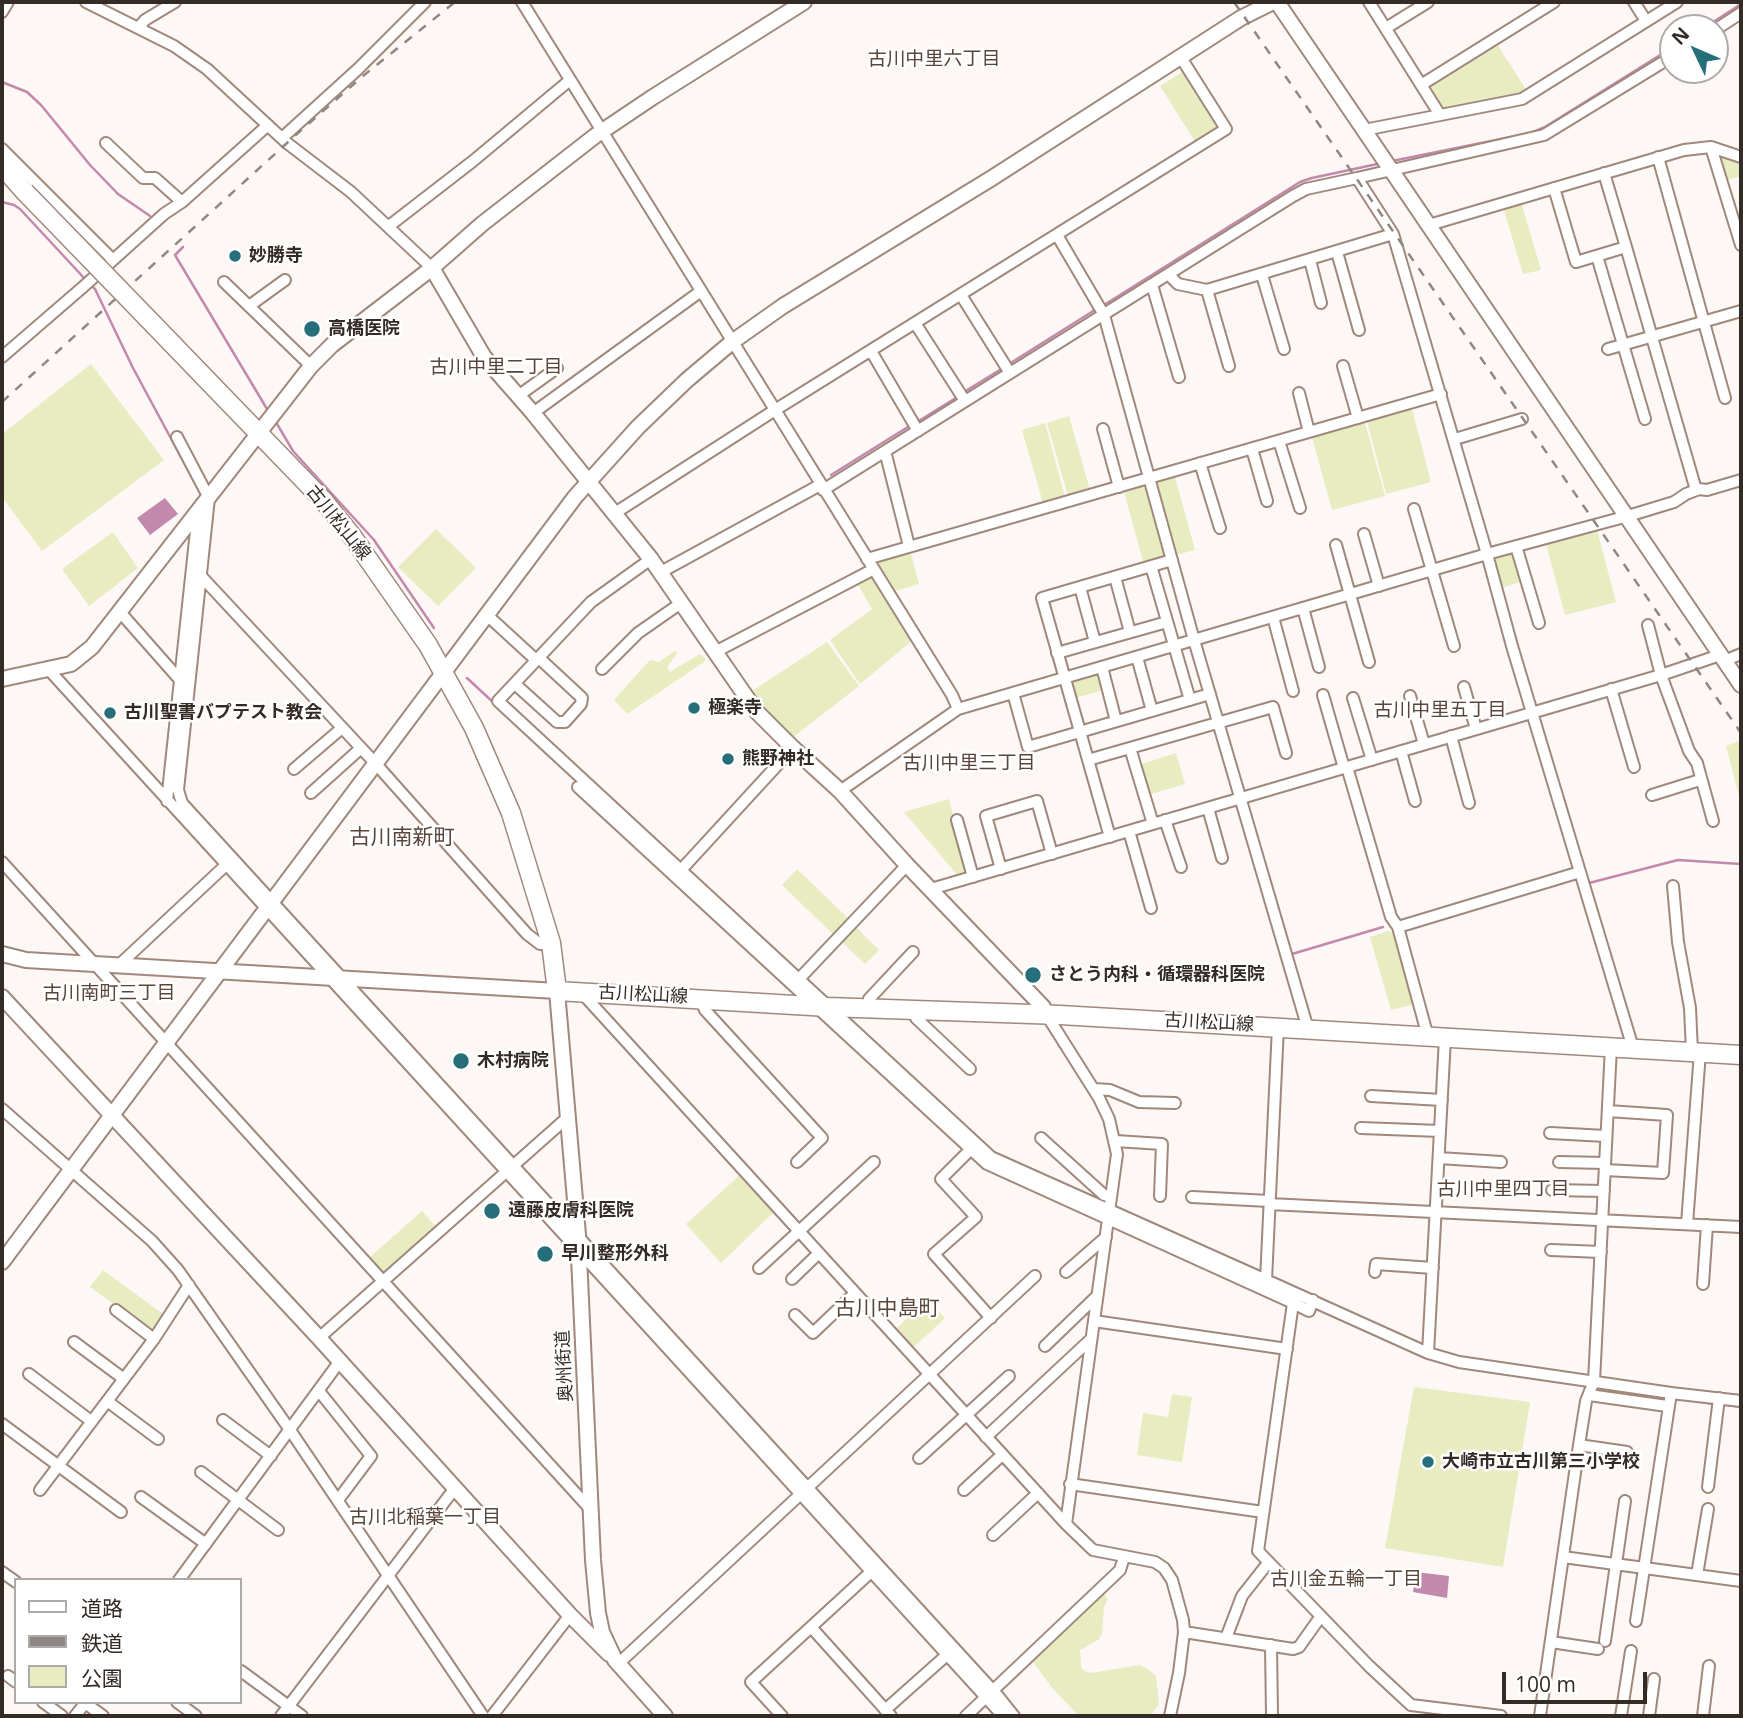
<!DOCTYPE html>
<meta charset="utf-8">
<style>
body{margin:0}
#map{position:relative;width:1743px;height:1718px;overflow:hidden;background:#fdf7f5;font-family:"Open Sans","Noto Sans JP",sans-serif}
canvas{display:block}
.frame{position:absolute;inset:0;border:4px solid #342a26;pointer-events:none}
.legend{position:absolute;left:14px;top:1578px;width:228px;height:126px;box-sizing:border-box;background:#fff;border:2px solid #aeaaa8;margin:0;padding:9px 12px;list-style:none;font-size:21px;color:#342a26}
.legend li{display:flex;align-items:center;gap:14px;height:35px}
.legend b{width:35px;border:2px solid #aeaaa8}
.north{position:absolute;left:1659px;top:14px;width:70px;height:70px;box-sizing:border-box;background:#fff;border:2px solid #aeaaa8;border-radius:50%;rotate:314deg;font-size:19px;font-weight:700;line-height:28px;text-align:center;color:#342a26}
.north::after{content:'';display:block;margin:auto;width:24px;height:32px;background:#266e79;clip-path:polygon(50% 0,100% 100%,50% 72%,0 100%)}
.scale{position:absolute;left:1502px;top:1672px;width:145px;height:32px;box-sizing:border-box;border:4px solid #342a26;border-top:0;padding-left:9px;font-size:21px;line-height:24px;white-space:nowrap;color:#342a26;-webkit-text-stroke:5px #fff;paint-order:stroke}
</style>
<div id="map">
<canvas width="1743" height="1718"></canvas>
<div class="frame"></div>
<ul class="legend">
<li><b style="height:9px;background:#fff"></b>道路</li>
<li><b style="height:9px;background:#8f8784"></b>鉄道</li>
<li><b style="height:19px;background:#e8ecc1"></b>公園</li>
</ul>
<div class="north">N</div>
<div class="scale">100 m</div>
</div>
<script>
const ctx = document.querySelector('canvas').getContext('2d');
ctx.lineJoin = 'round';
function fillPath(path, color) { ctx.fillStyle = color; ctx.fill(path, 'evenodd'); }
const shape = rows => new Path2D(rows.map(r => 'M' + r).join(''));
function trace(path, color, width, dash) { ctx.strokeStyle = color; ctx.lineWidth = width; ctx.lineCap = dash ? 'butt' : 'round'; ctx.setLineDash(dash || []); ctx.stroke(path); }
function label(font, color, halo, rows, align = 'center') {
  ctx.font = font + ' "Open Sans","Noto Sans JP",sans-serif'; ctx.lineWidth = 5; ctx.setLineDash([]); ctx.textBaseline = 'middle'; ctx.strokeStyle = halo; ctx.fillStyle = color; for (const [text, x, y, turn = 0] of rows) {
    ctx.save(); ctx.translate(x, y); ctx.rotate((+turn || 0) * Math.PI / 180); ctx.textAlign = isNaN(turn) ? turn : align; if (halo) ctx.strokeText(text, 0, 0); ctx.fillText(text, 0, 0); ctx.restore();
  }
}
const green = shape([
 [1495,41,1527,91,1523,95,1444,113,1427,84],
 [1184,71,1220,129,1196,143,1160,86],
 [1724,157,1741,162,1741,176,1725,181,1720,161],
 [1518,203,1522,205,1541,270,1523,274,1503,207],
 [91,364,164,460,42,551,2,497,2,434],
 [1412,409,1431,482,1386,494,1367,421],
 [1069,416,1090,490,1068,496,1047,423],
 [1045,423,1065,497,1043,503,1022,430],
 [1365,423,1385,496,1332,510,1312,437],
 [1175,477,1195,550,1176,555,1156,482],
 [1148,485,1168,559,1144,565,1124,492],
 [436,529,476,568,438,606,398,567],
 [1597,530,1616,602,1565,615,1546,544],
 [113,532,138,568,89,606,62,569],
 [910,551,919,584,892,592,874,562],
 [1515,552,1523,581,1501,588,1494,564,1497,557],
 [873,573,913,640,860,684,830,640,872,609,857,583],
 [827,642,859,686,792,738,781,730,749,693],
 [675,651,677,652,675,656,667,667,670,672,700,654,706,659,704,662,627,714,614,700,650,660,659,662],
 [1099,674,1103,690,1075,698,1071,682],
 [1741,740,1741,804,1726,746],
 [1176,753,1185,784,1148,795,1139,765],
 [949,799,968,873,959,877,904,812],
 [797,869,849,919,834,935,782,885],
 [856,927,879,950,865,964,842,942],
 [1387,931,1396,933,1415,1004,1391,1010,1370,937],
 [742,1173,776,1210,721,1263,686,1224],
 [422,1211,438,1229,385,1276,369,1258],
 [103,1270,163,1314,151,1331,90,1287],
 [927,1299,945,1318,914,1347,897,1328],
 [1414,1387,1530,1402,1503,1567,1385,1548],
 [1172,1394,1192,1397,1182,1462,1137,1455,1143,1413,1168,1417],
 [1099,1594,1105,1595,1108,1599,1104,1607,1102,1634,1098,1640,1080,1650,1081,1667,1084,1671,1091,1673,1140,1665,1148,1669,1156,1676,1159,1704,1152,1714,1079,1716,1053,1689,1031,1659]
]);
const water = shape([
 [165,498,178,514,150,535,137,518],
 [1416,1572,1449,1576,1447,1598,1413,1592]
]);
const stream = shape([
 [1704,28,1741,4],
 [2,82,27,92,41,105,90,165,118,194,150,216],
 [1392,161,1531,133,1545,127,1673,47],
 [2,202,14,205,20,209,85,279],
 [183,247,175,255,267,409],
 [90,284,95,289,133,368,196,485],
 [1104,305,1300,182,1312,178,1382,163],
 [1009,364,1098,308],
 [964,392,1003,368],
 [917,422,959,396],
 [277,424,293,451,374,540,434,628],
 [831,475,911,425],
 [467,678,495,704],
 [1589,883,1678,860,1741,864],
 [1292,954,1383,927],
 [1427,1358,1458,1367],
 [1696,1401,1714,1404],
 [1721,1404,1741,1407]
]);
const minor = shape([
 [86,2,174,46,207,69,287,143,351,192,432,268],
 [522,2,952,695,958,709],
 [1369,2,1440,115],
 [1634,2,1646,21],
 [2,12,8,2],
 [138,28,145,20,175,2],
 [1386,28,1428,2],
 [1715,30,1741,13],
 [1421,85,1554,2],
 [1364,130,1522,99,1677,2],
 [282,138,358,69,425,2],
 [106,143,143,178,155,178,182,202],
 [2,149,113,260],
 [1658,157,1725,398],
 [1741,157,1711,147,1741,245],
 [1357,178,1544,135,1673,56],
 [1554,188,1576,262,1626,247,1604,173],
 [1429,225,1684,150,1711,147],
 [389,226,473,161,570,80],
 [1057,235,1104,315,1194,640,1308,1029],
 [1626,247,1696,490],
 [1337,252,1359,330],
 [1597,256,1645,419],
 [1310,260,1321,303],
 [1169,275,1178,284,1207,290,1393,234],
 [1262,275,1284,349],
 [224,282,311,366],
 [1152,285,1179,377],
 [1207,290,1229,366],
 [961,295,1010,373],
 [249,306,285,280],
 [915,323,965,401],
 [1608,349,1741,311],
 [871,351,918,431],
 [2,357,83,287,164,214,182,202,268,125],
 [1343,366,1358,418],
 [1299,393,1309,432],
 [518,396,557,368],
 [533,413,701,291],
 [1103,429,1119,487],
 [177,437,209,498,178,790,182,803,998,1696,1014,1716],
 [1455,439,1522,419],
 [1279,441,1300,508],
 [1252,449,1267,501],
 [885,451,909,546],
 [1200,463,1220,528],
 [823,490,1293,196,1306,189,1357,178,1393,234,1487,554,1628,516,1674,502,1686,494,1699,489,1707,490,1741,480],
 [1414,509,1454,646],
 [615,513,775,410,1226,129,1180,56],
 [1364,534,1379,586],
 [1336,545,1369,662],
 [1516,546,1539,623],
 [651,559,591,602,498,701,991,1157,1266,1280],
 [867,559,1441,394],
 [1151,566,1190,700],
 [661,572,820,485],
 [200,575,376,764,527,934,540,944,551,943],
 [1115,577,1130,632],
 [1080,587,1095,642],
 [1303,608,1319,667],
 [120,612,180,680,184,681],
 [487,615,536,660],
 [1273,617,1293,691],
 [1648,625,1661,675,1689,751,1697,763,1713,821],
 [715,652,874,569],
 [1057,653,1167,622],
 [1137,657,1152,711],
 [1724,661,1741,654],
 [1102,667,1116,721],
 [602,669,638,633,681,603],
 [49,670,1003,1716],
 [515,684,557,722,565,722,581,704,582,698,539,658],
 [1464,687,1476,729],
 [1611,689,1634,767],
 [1013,693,1028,747,1210,694],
 [1323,695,1344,768],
 [1410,696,1424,744],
 [1353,698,1372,760],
 [1451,736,1469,803],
 [1130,748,1153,824],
 [1401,751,1415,801],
 [1088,760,1273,707,1286,753],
 [1347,767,1391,917,1398,927,1428,1037],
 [294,769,342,728],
 [578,787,987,1164,1293,1303],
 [840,791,958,709,1487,554,1512,646,1633,1048],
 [311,793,360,749],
 [1652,795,1700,780],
 [167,801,198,512],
 [1208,808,1222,858],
 [957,820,973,877],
 [1165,820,1181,867],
 [1129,831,1151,908],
 [1110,837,1042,598,1172,560],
 [2,862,591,1510],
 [1001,869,986,816,1037,801,1052,854],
 [681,870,793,748],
 [1673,886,1678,942,1690,1008,1692,1052],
 [931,889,1661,675,1720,655],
 [1398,927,1580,872],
 [119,965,226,865],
 [799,979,907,865],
 [581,992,1066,1524],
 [700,998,705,1010,822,1138,797,1162],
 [868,1008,869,999,913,952],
 [913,1010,916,1018,970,1069],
 [1046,1014,1099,1098,1109,1119,1117,1154,1066,1524,1093,1550,1155,1562,1164,1568,1172,1580,1183,1620,1184,1632,1179,1673,1170,1716],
 [1278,1027,1266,1280,1428,1353,1459,1362,1671,1393,1741,1401],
 [1094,1089,1110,1090,1139,1102,1175,1103],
 [1371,1096,1442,1100],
 [2,1109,152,1241,178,1270,290,1430,483,1716],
 [1361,1128,1440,1131],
 [1550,1133,1606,1136],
 [1041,1138,1104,1195,1111,1197],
 [1116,1141,1162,1144,1160,1196],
 [974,1146,941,1179,976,1217,934,1254,991,1318],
 [1439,1158,1501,1162],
 [1559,1162,1605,1163],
 [1605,1170,1663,1173,1667,1115,1608,1111],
 [1552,1190,1604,1191],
 [1192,1197,1269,1201],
 [1269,1204,1741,1227],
 [1687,1224,1700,1052],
 [1551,1250,1601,1252],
 [759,1268,874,1162],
 [1066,1272,1106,1237],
 [1375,1272,1376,1264,1433,1268],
 [792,1279,819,1253],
 [1703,1284,1707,1225],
 [1313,1300,1309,1311,1293,1303,1258,1551,1369,1666,1411,1705,1501,1716],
 [116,1310,154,1339],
 [795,1315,813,1333,855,1293],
 [1094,1321,1287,1349],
 [319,1338,568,1117],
 [74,1342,124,1379],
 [1045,1346,1097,1296],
 [1428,1353,1445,1038],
 [29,1374,91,1421],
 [319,1391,371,1456,338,1500],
 [1589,1395,1667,1406],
 [107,1401,158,1439],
 [223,1420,271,1456],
 [2,1424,121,1512],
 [986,1437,1091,1339],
 [1579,1445,1627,1452],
 [919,1458,1009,1376],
 [201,1472,278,1530],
 [1070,1484,1263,1512],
 [1708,1487,1719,1398],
 [40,1490,154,1339,189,1285],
 [964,1490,1002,1455],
 [141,1497,206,1544],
 [993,1535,1038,1493],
 [1563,1557,1741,1581],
 [2,1572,16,1582],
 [1697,1575,1708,1509],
 [179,1580,340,1361],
 [1636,1621,1671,1393],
 [811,1627,891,1716],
 [1184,1632,1293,1649,1299,1647,1321,1616],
 [1226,1638,1242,1596,1268,1563],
 [1605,1641,1625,1501],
 [1551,1642,1598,1649],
 [1271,1645,1272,1716],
 [618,1664,1035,1276],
 [241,1671,302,1716],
 [8,1676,16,1682],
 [43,1702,62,1716],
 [177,1702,196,1716],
 [85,1703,103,1716],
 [885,1710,948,1654],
 [75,1716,86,1702],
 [281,1716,455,1488],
 [492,1716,570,1615],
 [782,1716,751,1682,872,1571],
 [966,1716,1120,1570,1124,1557],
 [1540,1716,1579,1445,1586,1401,1594,1381,1611,1047],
 [1621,1716,1631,1651],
 [1649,1716,1654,1679],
 [1703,1716,1709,1666]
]);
const tertiary = shape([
 [1277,2,1741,685],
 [432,268,484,357,533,413,651,559,756,711,793,748,840,791,907,865,1043,1007,1046,1014],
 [2,679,71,664,92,647,311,366,332,345,432,268,482,224,595,136,653,97,804,2],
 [2,954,26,960,557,991,578,1235,593,1560,598,1613,602,1632,615,1660,665,1716],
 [2,997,319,1338,570,1615,609,1654],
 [2,1262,575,497,638,427,687,380,732,342,783,306,992,178,1241,18,1273,2]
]);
const primary = shape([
 [2,166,25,192],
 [154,325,324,501,352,536,428,645,474,728,511,813,551,943,557,991,828,1007,1060,1015,1741,1055]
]);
const rail = shape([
 [1234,2,1741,733],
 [2,402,298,133,363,76,455,2]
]);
const primaryBridge = shape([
 [25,192,154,325]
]);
const markers = [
 [235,256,7,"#266e79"],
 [312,329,9,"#266e79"],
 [694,708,7,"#266e79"],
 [110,713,7,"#266e79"],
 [728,759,7,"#266e79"],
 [1033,975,9,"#266e79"],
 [461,1061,9,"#266e79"],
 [492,1211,9,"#266e79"],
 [545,1254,9,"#266e79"],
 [1428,1462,7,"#266e79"]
];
const poiNames = [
 ["妙勝寺",249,256],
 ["高橋医院",328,329],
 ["極楽寺",708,708],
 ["古川聖書バプテスト教会",124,713],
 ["熊野神社",742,759],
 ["さとう内科・循環器科医院",1049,975],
 ["木村病院",477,1061],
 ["遠藤皮膚科医院",508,1211],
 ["早川整形外科",561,1254],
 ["大崎市立古川第三小学校",1442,1462]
];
const streetNames = [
 ["古川松山線",338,523,51],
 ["古川松山線",643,995,3],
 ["古川松山線",1209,1023,3],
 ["奥州街道",565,1366,-93]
];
const neighbourhoodNames = [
 ["古川中里六丁目",934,60],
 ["古川中里二丁目",496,368],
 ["古川中里五丁目",1440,711],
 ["古川中里三丁目",969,764],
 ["古川南町三丁目",109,994],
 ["古川中里四丁目",1503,1190],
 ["古川北稲葉一丁目",425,1518],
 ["古川金五輪一丁目",1346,1580]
];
const quarterNames = [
 ["古川南新町",402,838],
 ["古川中島町",887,1309]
];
fillPath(green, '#e8ecc1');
fillPath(water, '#c289ac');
trace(stream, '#c289ac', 2.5);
trace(minor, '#a0887c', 14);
trace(tertiary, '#a0887c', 18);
trace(primary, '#a0887c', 21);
trace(minor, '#fff', 10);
trace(tertiary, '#fff', 14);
trace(primary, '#fff', 18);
trace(rail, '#8f8784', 2.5, [9, 9]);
trace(primaryBridge, '#a0887c', 21, []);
trace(primaryBridge, '#fff', 18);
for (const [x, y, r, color] of markers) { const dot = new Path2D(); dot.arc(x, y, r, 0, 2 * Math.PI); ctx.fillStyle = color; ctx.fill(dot); trace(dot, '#fff', 2.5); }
label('bold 18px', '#342a26', '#fff', poiNames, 'left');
label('18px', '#342a26', '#fff', streetNames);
label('19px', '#5a453a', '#fff', neighbourhoodNames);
label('21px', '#5a453a', '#fff', quarterNames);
</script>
